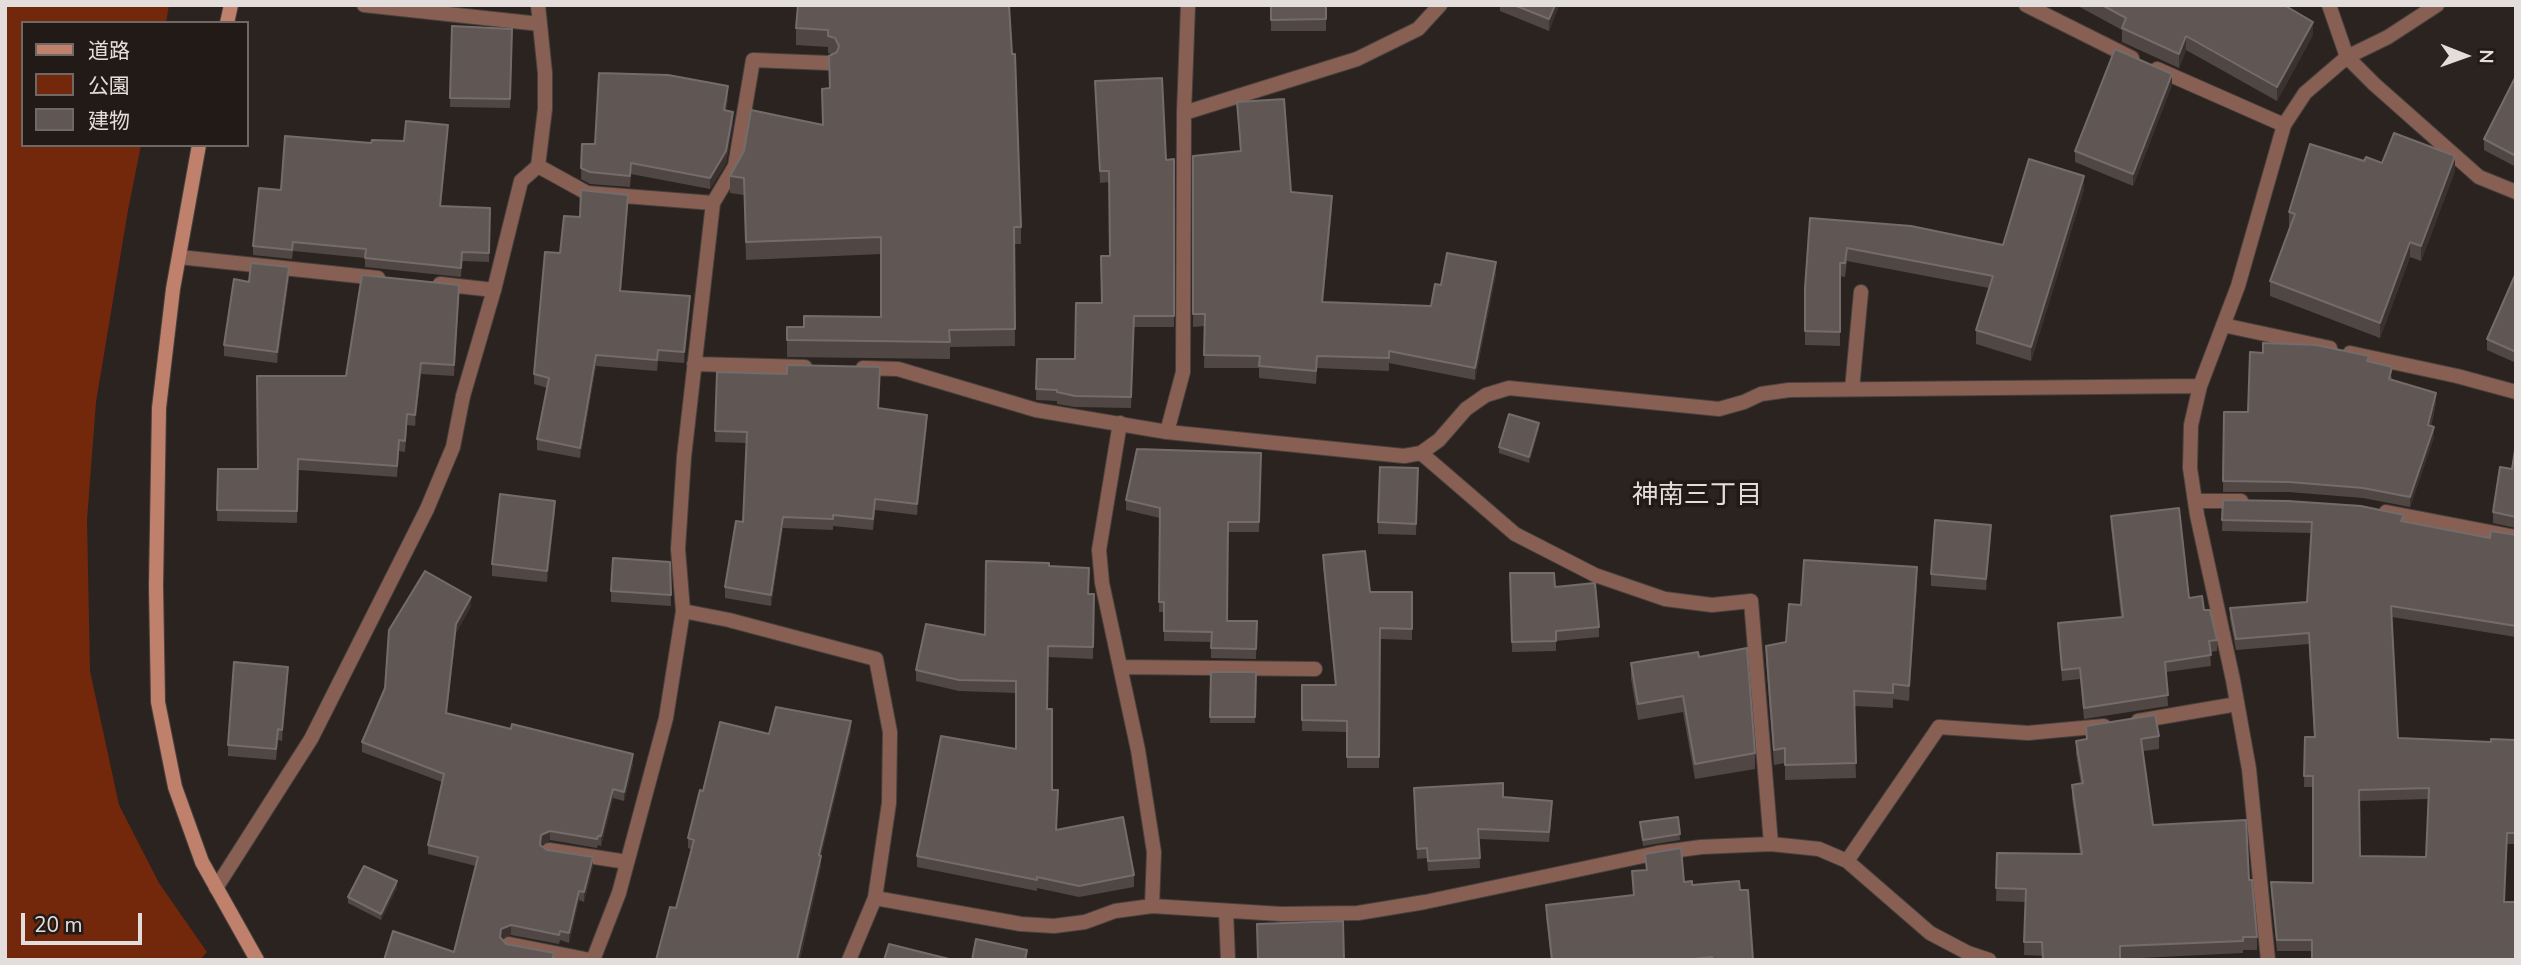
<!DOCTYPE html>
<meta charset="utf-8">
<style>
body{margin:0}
#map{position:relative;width:2521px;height:965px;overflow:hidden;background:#2b2320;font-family:"Nunito Sans","Noto Sans JP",sans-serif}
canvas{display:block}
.frame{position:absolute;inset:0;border:7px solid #e3dddb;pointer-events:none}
.legend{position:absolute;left:21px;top:21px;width:228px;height:126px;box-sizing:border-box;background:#211a17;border:2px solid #6f6865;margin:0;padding:9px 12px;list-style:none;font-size:21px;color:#e3dddb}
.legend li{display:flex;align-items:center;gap:14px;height:35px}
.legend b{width:35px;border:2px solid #6f6865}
.north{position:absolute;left:2430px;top:21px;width:70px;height:70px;-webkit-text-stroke:5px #211a17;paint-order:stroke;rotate:91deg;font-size:19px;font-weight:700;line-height:28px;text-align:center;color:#e3dddb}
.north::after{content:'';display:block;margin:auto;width:24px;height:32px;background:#e3dddb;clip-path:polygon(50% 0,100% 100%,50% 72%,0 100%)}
.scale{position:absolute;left:21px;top:913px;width:121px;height:32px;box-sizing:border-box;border:4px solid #e3dddb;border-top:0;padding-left:9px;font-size:21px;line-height:24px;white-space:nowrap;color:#e3dddb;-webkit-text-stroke:5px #211a17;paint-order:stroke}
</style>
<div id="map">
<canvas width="2521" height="965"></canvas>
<div class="frame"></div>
<ul class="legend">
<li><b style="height:9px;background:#c0816c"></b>道路</li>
<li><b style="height:19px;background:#74280b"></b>公園</li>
<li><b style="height:19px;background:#605755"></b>建物</li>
</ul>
<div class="north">N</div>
<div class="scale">20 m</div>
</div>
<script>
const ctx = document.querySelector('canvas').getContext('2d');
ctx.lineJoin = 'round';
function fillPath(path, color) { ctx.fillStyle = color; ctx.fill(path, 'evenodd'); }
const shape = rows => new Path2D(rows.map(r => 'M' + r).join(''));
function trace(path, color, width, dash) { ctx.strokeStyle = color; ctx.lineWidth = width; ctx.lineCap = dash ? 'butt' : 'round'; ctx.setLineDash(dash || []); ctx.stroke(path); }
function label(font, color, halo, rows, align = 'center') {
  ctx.font = font + ' "Nunito Sans","Noto Sans JP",sans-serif'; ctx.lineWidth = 7; ctx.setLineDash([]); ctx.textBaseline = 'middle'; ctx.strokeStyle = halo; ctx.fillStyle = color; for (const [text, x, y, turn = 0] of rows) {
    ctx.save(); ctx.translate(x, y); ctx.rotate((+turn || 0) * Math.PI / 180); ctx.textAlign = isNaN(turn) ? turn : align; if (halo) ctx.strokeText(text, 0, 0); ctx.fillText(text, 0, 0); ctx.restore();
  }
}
const green = shape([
 [5,5,169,5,166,23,23,23,23,145,141,145,128,210,96,402,87,520,90,671,119,805,159,883,207,952,200,960,5,960]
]);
const lane = shape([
 [1184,113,1357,59,1418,29,1440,5],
 [463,396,494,290,521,181,538,166],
 [2138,721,2237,704],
 [1939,727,2028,733,2104,726]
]);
const street = shape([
 [364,5,540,24],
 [538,5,545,73,545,109,538,166,587,193,713,203,684,457,678,549,683,611,666,718,619,893,593,960],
 [2026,5,2132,58],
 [2329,5,2347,57,2374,84,2479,177,2516,192],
 [2157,69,2284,125],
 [713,203,735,166,753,60,829,63],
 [179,257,378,278],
 [440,284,494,290],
 [2223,325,2330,348],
 [2350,353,2457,376,2516,392],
 [694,364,805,367],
 [863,368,898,369,1036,410,1167,432,1404,456,1421,453,1439,440,1466,409,1486,395,1509,388,1719,409,1744,402,1761,394,1789,390,2200,386],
 [1852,389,1861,292],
 [1120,423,1099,550,1102,583,1138,750,1154,852,1152,906],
 [1167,432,1183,372,1184,113,1188,5],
 [1421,453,1515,534,1595,575,1665,599,1712,605,1751,601,1771,844],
 [2195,501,2241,501],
 [2386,512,2516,537],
 [683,611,729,620,876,659,890,732,889,803,875,898,849,960],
 [1120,667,1315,669],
 [549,850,627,862],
 [1847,861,1939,727],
 [216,888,311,739,427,509,453,447,463,396],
 [875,898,1021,924,1054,926,1085,922,1115,911,1152,906,1281,914,1358,913,1425,902,1657,853,1701,847,1771,844,1819,849,1847,861,1930,933,1968,953,1989,960],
 [1226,911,1228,960],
 [509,944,590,960],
 [2268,960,2249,769,2233,680,2197,515,2190,468,2191,425,2200,386,2238,286,2284,125,2305,93,2347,57,2388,37,2437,5]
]);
const secondary = shape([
 [227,23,231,5],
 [199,145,173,289,159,408,156,586,158,702,175,787,202,862,257,960]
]);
const wall = shape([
 [1009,5,1021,227,1021,244,1014,244,1015,346,950,347,950,359,787,357,787,327,804,327,881,317,881,254,746,260,744,195,730,193,730,176,822,125,829,88,829,56,831,54,828,53,828,47,796,45,796,28],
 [1271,5,1326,5,1326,31,1271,31],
 [1500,5,1559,5,1549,31,1500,11],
 [2076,5,2284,5,2313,35,2277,101,2186,50,2179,68,2122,42,2122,30],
 [452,26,512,29,510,108,450,107],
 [2516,76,2516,167,2484,150,2484,139],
 [1095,81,1166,160,1174,159,1174,327,1134,327,1131,408,1075,407,1057,404,1057,401,1036,400,1037,359,1075,359,1102,303,1109,256,1109,182,1100,183],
 [2172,85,2133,186,2075,162,2075,151],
 [728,98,726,111,733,123,726,163,710,189,631,174,630,187,590,184,581,179,582,144,595,144],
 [1237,102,1291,192,1332,208,1323,302,1431,306,1441,285,1496,274,1475,380,1389,363,1389,371,1317,368,1316,384,1259,378,1259,368,1204,368,1205,326,1193,327,1193,156,1240,152],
 [448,134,441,206,490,208,489,262,462,261,461,277,365,267,365,258,293,251,292,259,253,255,253,246,281,190,371,143,404,141],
 [2364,161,2455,171,2421,261,2410,257,2380,338,2270,296,2270,281,2290,227,2289,227,2289,212],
 [2084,189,2031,361,1976,344,1976,330,1989,288,1847,261,1845,277,1840,276,1840,346,1805,345,1805,288,1810,218,2003,245],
 [628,206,621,291,690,307,684,363,658,361,657,371,596,366,580,458,537,450,537,439,547,388,534,384,534,374,560,253,580,217],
 [2516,273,2516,363,2487,350,2487,339],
 [289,278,277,363,224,356,224,345,249,282],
 [459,296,454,376,421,374,415,426,407,425,405,452,399,451,397,477,298,470,297,523,217,521,218,469,258,469,346,376],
 [2263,353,2369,362,2392,377,2391,380,2436,403,2431,426,2434,437,2410,507,2363,498,2289,492,2223,492,2224,412,2248,412],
 [717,372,880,378,879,409,927,425,917,515,875,510,873,530,833,526,833,530,783,528,771,606,725,598,725,587,743,522,746,443,715,442],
 [1539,429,1529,463,1499,453,1499,447],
 [2516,444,2516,528,2493,523,2493,512,2512,469],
 [1261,453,1259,532,1228,532,1227,621,1257,621,1256,659,1211,658,1211,642,1164,641,1164,612,1159,612,1160,518,1126,510,1126,500],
 [1418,468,1416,535,1378,534,1378,522],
 [2223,500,2404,521,2490,538,2516,535,2516,637,2392,617,2398,738,2491,742,2516,740,2516,844,2507,844,2312,951,2277,951,2271,893,2271,882,2313,883,2313,787,2304,787,2305,737,2314,737,2309,644,2236,650,2230,619,2230,608,2307,602,2311,533,2222,531],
 [2428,799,2426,857,2360,856,2359,801],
 [555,512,547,582,492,576,492,564],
 [2111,516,2189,598,2204,610,2217,640,2217,651,2210,652,2211,666,2166,672,2168,706,2084,719,2080,679,2062,681,2058,623,2121,617,2111,527],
 [1991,536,1986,590,1931,586,1931,574],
 [1323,555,1370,592,1412,592,1412,640,1380,639,1379,768,1347,768,1347,732,1302,731,1302,685,1335,685,1323,566],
 [670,562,671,606,611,602,611,591],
 [1510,573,1555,587,1599,627,1599,637,1556,641,1556,651,1512,652],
 [1917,582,1909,701,1893,699,1893,708,1854,706,1856,778,1785,780,1785,763,1774,765,1766,661,1766,646,1786,642,1801,605],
 [1088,594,1094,594,1093,659,1048,657,1047,709,1052,790,1058,802,1056,830,1134,875,1134,887,1079,897,1037,888,1037,891,917,867,917,856,1016,749,1016,693,959,691,916,681,916,670,985,635],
 [471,606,456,633,447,713,633,764,624,801,613,798,601,846,598,845,597,848,550,840,541,845,547,850,593,866,584,902,579,900,569,943,560,940,559,944,511,935,501,938,506,944,554,960,454,952,476,866,428,854,428,845,442,782,362,752,362,742],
 [1699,657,1755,753,1755,769,1695,779,1683,712,1638,720,1631,679,1631,663],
 [1211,672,1256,672,1255,723,1210,723],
 [288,678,282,741,278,740,276,760,228,756,228,745],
 [2086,726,2159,736,2159,749,2143,751,2153,825,2249,880,2257,937,2257,950,2243,950,2243,953,2120,959,2024,955,2025,902,1996,901,1997,853,2080,854,2072,798,2072,785,2081,784,2076,754,2076,741,2086,740],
 [851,731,821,856,821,866,800,960,656,960,676,908,691,849,688,848,688,838,703,791,769,734],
 [1414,788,1503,797,1552,811,1549,842,1479,839,1480,868,1428,871,1427,858,1417,859],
 [1678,817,1680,840,1643,846,1640,822],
 [1645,854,1684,882,1692,885,1740,890,1753,960,1551,960,1546,917,1546,905,1633,895,1632,871,1646,870],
 [397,887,381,920,348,903,348,897]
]);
const shadedWall = shape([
 [1555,5,1559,5,1549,31,1549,19],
 [2313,22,2313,35,2277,101,2277,87],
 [2186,36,2186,50,2179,68,2179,54],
 [2172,74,2172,85,2133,186,2133,174],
 [728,86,728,98,724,121,724,110],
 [733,112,733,123,726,163,710,189,710,178],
 [448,125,448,134,440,215,440,206],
 [2455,156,2455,171,2421,261,2421,246],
 [2084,176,2084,189,2031,361,2031,347],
 [628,195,628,206,620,302,620,291],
 [1332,196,1332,208,1322,315,1322,302],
 [2410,242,2410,257,2380,338,2380,323],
 [1496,262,1496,274,1475,380,1475,368],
 [289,267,289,278,277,363,277,352],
 [459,285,459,296,454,376,454,365],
 [690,296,690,307,684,363,684,352],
 [596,355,596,366,580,458,580,448],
 [421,363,421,374,415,426,415,415],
 [2436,393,2436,403,2428,435,2428,425],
 [927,415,927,425,917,515,917,504],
 [1539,423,1539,429,1529,463,1529,457],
 [2434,427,2434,437,2410,507,2410,497],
 [555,501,555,512,547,582,547,571],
 [783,517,783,528,771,606,771,595],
 [1991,525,1991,536,1986,590,1986,579],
 [1917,567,1917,582,1909,701,1909,686],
 [471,597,471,606,456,633,446,722,446,713,456,624],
 [288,667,288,678,282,741,282,730],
 [851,721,851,731,819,865,819,855],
 [633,754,633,764,624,801,624,792],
 [613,789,613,798,601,846,601,836],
 [550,831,550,840,541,845,540,854,541,835],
 [821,856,821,866,800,960,797,960],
 [593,857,593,866,584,902,584,892],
 [397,881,397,887,381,920,381,914],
 [579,891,579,900,569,943,569,933],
 [511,925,511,935,501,938,500,937,501,929]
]);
const building = shape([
 [798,5,1009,5,1012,54,1015,54,1021,227,1014,227,1015,329,949,330,950,342,787,340,787,327,804,327,804,316,881,317,881,237,746,242,744,178,730,176,744,151,751,110,823,125,822,89,830,88,829,56,837,52,839,46,835,38,828,36,828,30,796,28,798,5],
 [1271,5,1326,5,1326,19,1271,20,1271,5],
 [1514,5,1555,5,1549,19,1514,5],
 [2102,5,2284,5,2313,22,2277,87,2186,36,2179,54,2122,28,2126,18,2102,5],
 [452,26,512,29,510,99,450,98,452,26],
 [2115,49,2172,74,2133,174,2075,151,2115,49],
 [599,73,668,75,728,86,724,110,733,112,726,151,710,178,631,163,630,176,590,172,581,168,582,144,595,144,599,73],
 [2516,76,2516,156,2484,139,2516,76],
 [1162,78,1166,160,1174,159,1174,316,1134,316,1131,397,1075,396,1057,392,1057,390,1036,389,1037,359,1075,359,1076,303,1102,303,1101,256,1110,256,1109,171,1100,171,1095,81,1162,78],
 [1284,99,1291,192,1332,196,1322,302,1431,306,1435,284,1441,285,1447,253,1496,262,1475,368,1389,351,1389,358,1317,356,1316,371,1259,366,1260,356,1204,355,1205,314,1193,314,1193,156,1241,151,1237,102,1284,99],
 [406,121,448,125,440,206,490,208,489,253,462,252,461,268,365,258,366,249,293,242,292,250,253,246,259,188,281,190,285,136,371,143,372,140,404,141,406,121],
 [2394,133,2455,156,2421,246,2410,242,2380,323,2270,281,2295,214,2289,212,2310,144,2364,161,2366,157,2382,163,2394,133],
 [2029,159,2084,176,2031,347,1976,330,1993,276,1847,248,1845,263,1840,263,1840,332,1805,331,1805,288,1810,218,1911,226,2003,245,2029,159],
 [581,190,628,195,620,291,690,296,684,352,658,350,657,360,596,355,580,448,537,439,549,378,534,374,545,252,560,253,564,216,580,217,581,190],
 [251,263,289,267,277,352,224,345,234,279,249,282,251,263],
 [2516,273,2516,352,2487,339,2516,273],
 [362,275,459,285,454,365,421,363,415,415,407,414,405,441,399,440,397,466,298,459,297,511,217,510,218,469,258,469,257,376,346,376,362,275],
 [2263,343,2316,345,2369,356,2367,361,2392,367,2389,379,2436,393,2428,425,2434,427,2410,497,2363,488,2289,482,2223,481,2224,412,2248,412,2250,352,2263,353,2263,343],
 [787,365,880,367,878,408,927,415,917,504,875,499,873,519,833,515,833,519,783,517,771,595,725,587,736,521,743,522,747,432,715,431,717,372,787,374,787,365],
 [1509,414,1539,423,1529,457,1499,447,1509,414],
 [2516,444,2516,517,2493,512,2500,467,2512,469,2516,444],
 [1137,449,1261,453,1259,522,1228,522,1227,621,1257,621,1256,649,1211,648,1212,632,1164,631,1164,602,1159,602,1160,508,1126,500,1137,449],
 [1380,467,1418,468,1416,524,1378,522,1380,467],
 [500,494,555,501,547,571,492,564,500,494],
 [2223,500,2288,501,2361,506,2404,515,2401,521,2490,538,2491,531,2516,535,2516,626,2391,606,2398,738,2491,742,2491,739,2516,740,2516,833,2507,833,2504,902,2516,902,2516,960,2312,960,2312,940,2277,940,2271,882,2313,883,2313,776,2304,776,2305,737,2315,737,2309,633,2236,639,2230,608,2307,602,2312,522,2222,520,2223,500],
 [2429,788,2426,857,2360,856,2359,790,2429,788],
 [2179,508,2189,598,2202,596,2204,610,2210,610,2217,640,2209,641,2211,655,2165,662,2168,695,2084,708,2080,668,2062,670,2058,623,2123,617,2111,516,2179,508],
 [1935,520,1991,525,1986,579,1931,574,1935,520],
 [1365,551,1370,592,1412,592,1412,629,1380,628,1379,757,1347,757,1347,721,1302,720,1302,685,1336,685,1323,555,1365,551],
 [613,558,670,562,671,595,611,591,613,558],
 [1804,560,1917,567,1909,686,1893,684,1893,693,1854,691,1856,763,1785,765,1785,748,1774,750,1766,646,1786,642,1789,604,1801,605,1804,560],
 [986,561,1049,563,1049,566,1089,568,1088,594,1094,594,1093,647,1048,646,1047,709,1052,709,1052,790,1058,790,1056,830,1123,817,1134,875,1079,886,1037,877,1037,880,917,856,941,736,1016,749,1016,681,959,680,916,670,926,624,985,635,986,561],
 [425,571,471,597,456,624,446,713,511,729,512,724,633,754,624,792,613,789,601,836,598,836,597,839,550,831,541,835,540,845,547,850,593,857,584,892,579,891,569,933,560,931,559,935,511,925,501,929,500,937,506,944,554,953,552,960,384,960,393,931,454,952,478,857,428,845,444,774,362,742,385,688,389,630,425,571],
 [1510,573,1554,573,1555,587,1595,583,1599,627,1556,631,1556,641,1512,642,1510,573],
 [1747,648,1755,753,1695,764,1683,696,1638,704,1631,663,1698,652,1699,657,1747,648],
 [234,662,288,667,282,730,278,729,276,749,228,745,234,662],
 [1211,672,1256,672,1255,717,1210,717,1211,672],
 [776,707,851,721,819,855,821,856,797,960,656,960,670,907,676,908,694,840,688,838,700,790,703,791,720,722,769,734,776,707],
 [2155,715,2159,736,2141,739,2153,825,2246,820,2249,880,2252,880,2257,937,2243,937,2243,941,2120,946,2120,960,2043,960,2042,942,2024,942,2026,889,1996,888,1997,853,2082,854,2072,785,2083,783,2076,741,2087,739,2086,726,2155,715],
 [1503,783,1503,797,1552,801,1549,832,1478,829,1480,858,1428,861,1427,848,1417,849,1414,788,1503,783],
 [1678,817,1680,834,1643,840,1640,822,1678,817],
 [1681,848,1684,882,1692,881,1692,885,1739,881,1740,890,1748,890,1753,960,1712,960,1712,957,1682,960,1552,960,1546,905,1634,895,1632,871,1647,870,1645,854,1681,848],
 [364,866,397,881,381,914,348,897,364,866],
 [1343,921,1344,960,1258,960,1257,924,1343,921],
 [976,939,1027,950,1025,960,972,960,976,939],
 [889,944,953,960,884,960,889,944]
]);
const neighbourhoodNames = [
 ["神南三丁目",1697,497]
];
fillPath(green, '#74280b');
trace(lane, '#48413e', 16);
trace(street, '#48413e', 16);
trace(secondary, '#48413e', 16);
trace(lane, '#886053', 14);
trace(street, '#886053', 14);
trace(secondary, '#c0816c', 14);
fillPath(wall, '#504744');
fillPath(shadedWall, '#3b322f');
fillPath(building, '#605755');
trace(building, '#746c6a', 2);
label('26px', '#e3dddb', '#211a17', neighbourhoodNames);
</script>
